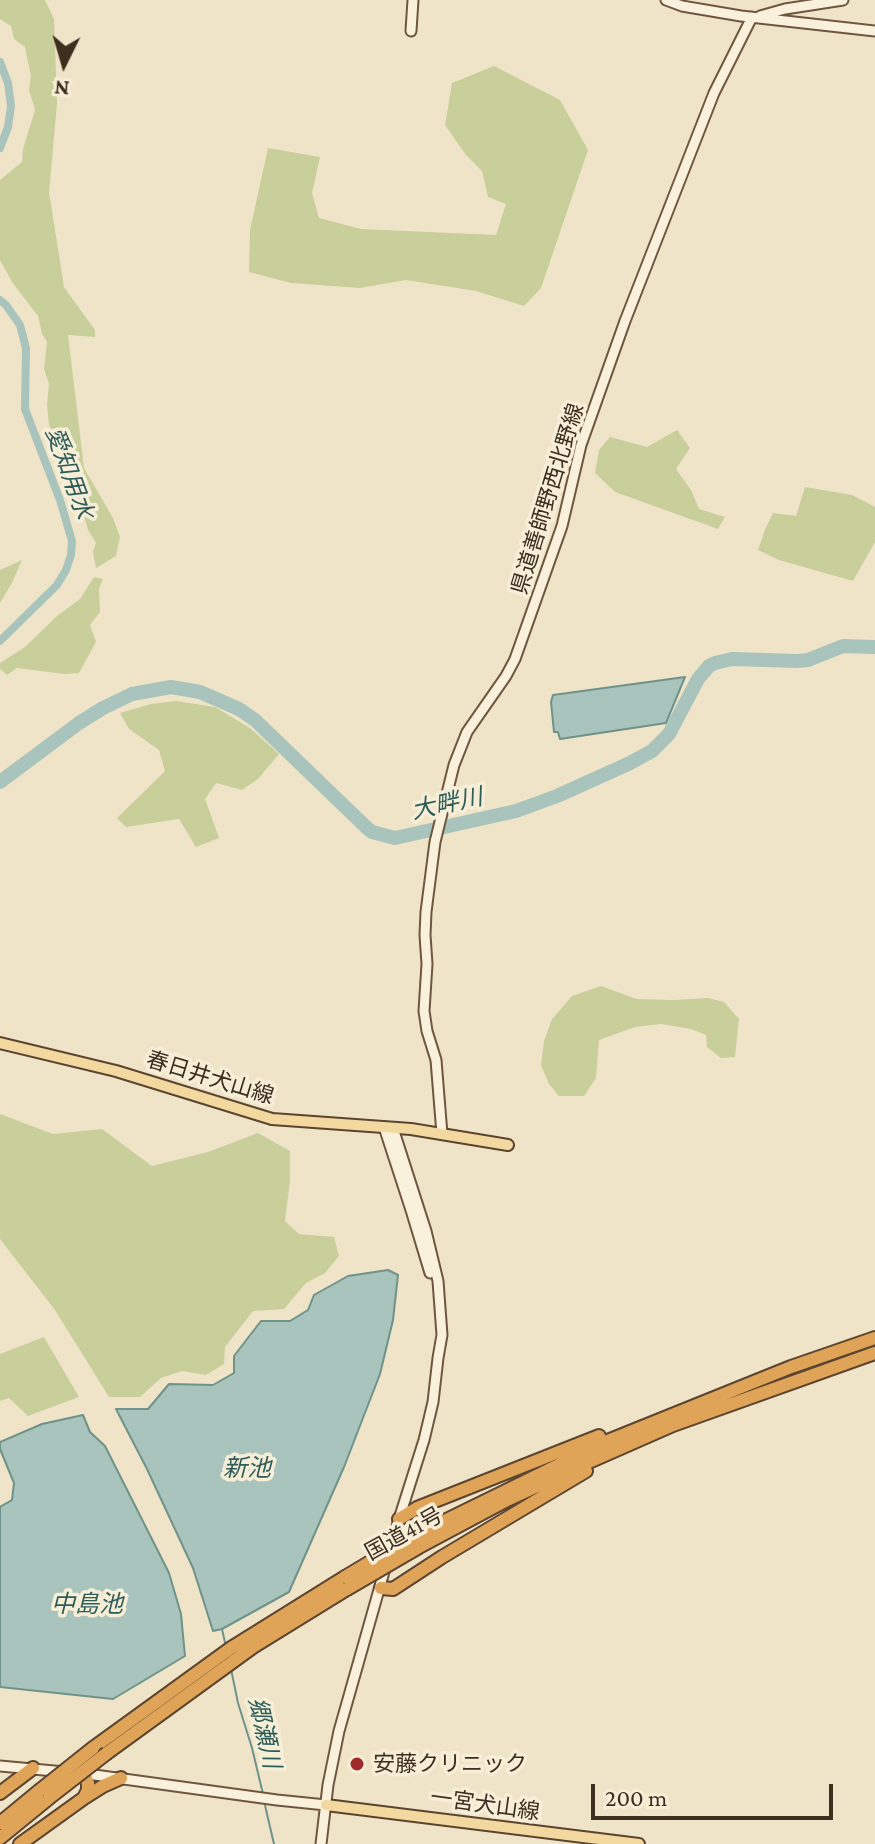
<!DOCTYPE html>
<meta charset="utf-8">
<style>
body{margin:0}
#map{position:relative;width:875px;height:1844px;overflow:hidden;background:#f0e4c8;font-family:"Crimson Pro",serif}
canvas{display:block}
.north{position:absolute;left:24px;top:24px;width:80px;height:80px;-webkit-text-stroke:6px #f7eed8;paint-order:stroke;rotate:185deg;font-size:22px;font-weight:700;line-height:32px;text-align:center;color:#3d2e20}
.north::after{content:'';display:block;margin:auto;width:28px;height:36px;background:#3d2e20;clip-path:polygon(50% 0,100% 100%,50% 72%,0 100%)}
.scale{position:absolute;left:591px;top:1784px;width:242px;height:36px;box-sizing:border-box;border:4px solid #3d2e20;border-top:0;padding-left:10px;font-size:24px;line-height:28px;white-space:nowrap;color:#3d2e20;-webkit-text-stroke:6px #f7eed8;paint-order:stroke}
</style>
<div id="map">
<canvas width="875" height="1844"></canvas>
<div class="north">N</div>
<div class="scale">200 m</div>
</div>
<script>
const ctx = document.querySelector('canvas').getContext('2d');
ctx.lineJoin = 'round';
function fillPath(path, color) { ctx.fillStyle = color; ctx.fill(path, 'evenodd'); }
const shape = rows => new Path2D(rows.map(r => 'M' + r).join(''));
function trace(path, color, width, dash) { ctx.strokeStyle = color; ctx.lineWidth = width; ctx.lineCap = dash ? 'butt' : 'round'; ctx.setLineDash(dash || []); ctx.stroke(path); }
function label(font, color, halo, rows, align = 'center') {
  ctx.font = font + ' "Crimson Pro","Noto Sans JP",serif'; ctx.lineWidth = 7; ctx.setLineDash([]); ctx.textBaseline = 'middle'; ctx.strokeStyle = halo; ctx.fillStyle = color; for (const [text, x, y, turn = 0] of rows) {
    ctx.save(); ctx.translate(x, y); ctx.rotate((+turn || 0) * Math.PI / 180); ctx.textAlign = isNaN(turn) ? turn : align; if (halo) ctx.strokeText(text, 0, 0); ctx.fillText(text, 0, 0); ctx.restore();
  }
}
const green = shape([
 [0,0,45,0,54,19,57,104,49,192,64,287,95,330,95,337,68,335,84,468,113,518,120,537,116,556,96,568,93,552,96,543,88,530,73,477,64,463,61,449,49,425,47,405,49,384,44,369,47,342,42,334,38,316,12,282,0,260,0,180,22,162,23,149,35,110,29,90,31,76,25,47,14,39,11,26,0,19],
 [494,66,560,100,588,150,541,288,524,306,476,291,406,280,360,288,291,283,249,272,250,230,268,148,320,157,312,193,319,218,361,229,496,235,506,204,488,197,482,171,466,155,445,125,452,83],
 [677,430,690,448,676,469,691,490,699,509,725,517,718,529,615,492,595,473,599,450,610,437,647,447],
 [805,487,852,495,875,507,875,542,853,581,779,560,758,550,766,527,773,513,796,516],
 [22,560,12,583,0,603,0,570],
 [94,577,103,579,99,589,100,612,90,625,96,642,79,673,64,674,17,668,7,675,0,669,0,663,25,647,57,616,80,599],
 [176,701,215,707,250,728,279,754,258,779,242,790,216,783,205,799,219,838,196,847,179,819,126,827,117,818,165,771,159,750,129,729,120,713,151,704],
 [601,986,637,999,673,1000,708,998,724,1002,739,1019,735,1057,721,1058,707,1047,706,1035,691,1029,661,1024,635,1027,599,1040,596,1078,584,1096,559,1096,549,1084,541,1065,544,1041,552,1019,572,996],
 [0,1114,53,1134,102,1129,152,1166,208,1152,258,1133,290,1151,290,1181,285,1221,299,1234,334,1237,339,1256,325,1273,306,1283,284,1309,253,1311,225,1347,224,1364,206,1375,182,1371,161,1378,140,1397,109,1397,55,1310,0,1239],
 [44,1337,79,1397,28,1416,9,1398,0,1401,0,1354]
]);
const water = shape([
 [685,677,666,723,560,739,558,732,554,732,551,702,553,695,685,677],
 [388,1270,398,1275,393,1320,380,1374,344,1467,289,1592,222,1629,213,1631,193,1568,147,1469,116,1409,148,1409,169,1384,213,1385,234,1373,234,1356,261,1321,290,1321,308,1310,314,1295,348,1276,388,1270],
 [83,1415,90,1432,105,1446,169,1573,181,1614,185,1656,113,1699,0,1687,0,1507,12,1500,14,1483,0,1449,0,1442,42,1424,83,1415]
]);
const stream = shape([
 [222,1629,226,1647],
 [231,1669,238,1703,252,1748,263,1794],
 [264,1801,274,1844]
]);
const canal = shape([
 [0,62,8,83,11,106,8,127,0,148],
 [0,300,6,305,20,325,26,348,25,409,60,500,72,541,71,555,66,570,57,585,0,641]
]);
const river = shape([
 [0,782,79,723,103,708,132,694,171,687,200,692,239,709,255,720,367,828,372,832,395,838,516,811,557,796,628,764,652,751,669,734,698,679,709,666,715,663,732,659,797,661,808,660,843,646,875,647]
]);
const secondary = shape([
 [666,0,682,6,741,16,875,31],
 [760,16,785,9,843,0],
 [411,31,413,0],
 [384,1127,411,1210,430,1273],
 [442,1134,436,1060,427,1031,424,1011,427,964,425,935,426,912,435,842,454,765,467,732,506,676,515,659,562,526,581,445,625,321,714,93,752,17],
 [0,1766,65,1772],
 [80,1773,277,1800,326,1805],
 [321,1844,328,1785,339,1731,399,1519,424,1440,433,1402,438,1358,442,1335,438,1281,426,1231,393,1128]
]);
const primary = shape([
 [0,1043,116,1071,272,1119,411,1129,508,1145],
 [326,1805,639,1844]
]);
const highway = shape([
 [399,1519,417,1508,599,1436],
 [412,1537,610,1440,791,1367,875,1338],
 [419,1547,507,1500,582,1465,673,1425,875,1353],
 [381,1588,393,1589,442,1557,586,1471],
 [93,1748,231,1648,345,1577],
 [107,1753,253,1647,347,1589],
 [0,1793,33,1768],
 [84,1798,88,1790,88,1783,84,1774],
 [0,1823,39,1791],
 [0,1838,49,1798],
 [20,1844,84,1798,103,1786,121,1778]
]);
const highwayBridge = shape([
 [345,1577,412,1537],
 [347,1589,419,1547],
 [39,1791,93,1748],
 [49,1798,107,1753]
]);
const markers = [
 [357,1764,8,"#9e2a2b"]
];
const streetNames = [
 ["県道善師野西北野線",548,499,-73],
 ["春日井犬山線",210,1078,17],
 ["国道41号",404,1534,-29],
 ["一宮犬山線",485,1805,8]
];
const poiNames = [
 ["安藤クリニック",373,1764]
];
const waterNames = [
 ["愛知用水",69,473,70],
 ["大畔川",447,804,-12],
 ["新池",247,1469],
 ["中島池",87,1605],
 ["郷瀬川",264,1733,77]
];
fillPath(green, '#c9cf9b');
fillPath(water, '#a9c4bc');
trace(water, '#6f938a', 2);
trace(stream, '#6f938a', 2);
trace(canal, '#a9c4bc', 8);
trace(river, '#a9c4bc', 14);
trace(secondary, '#6f573f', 13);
trace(primary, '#5b4430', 14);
trace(highway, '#5b4430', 16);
trace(secondary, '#faf1dc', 9);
trace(primary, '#f3d9a0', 10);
trace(highway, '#e0a458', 12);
trace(highwayBridge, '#5b4430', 16, []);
trace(highwayBridge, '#e0a458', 12);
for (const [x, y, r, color] of markers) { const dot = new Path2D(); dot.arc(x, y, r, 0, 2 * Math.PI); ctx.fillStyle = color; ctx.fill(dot); trace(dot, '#f7eed8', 3); }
label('22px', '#3d2e20', '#f7eed8', streetNames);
label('22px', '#3d2e20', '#f7eed8', poiNames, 'left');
label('italic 24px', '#2f5d5a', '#f7eed8', waterNames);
</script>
